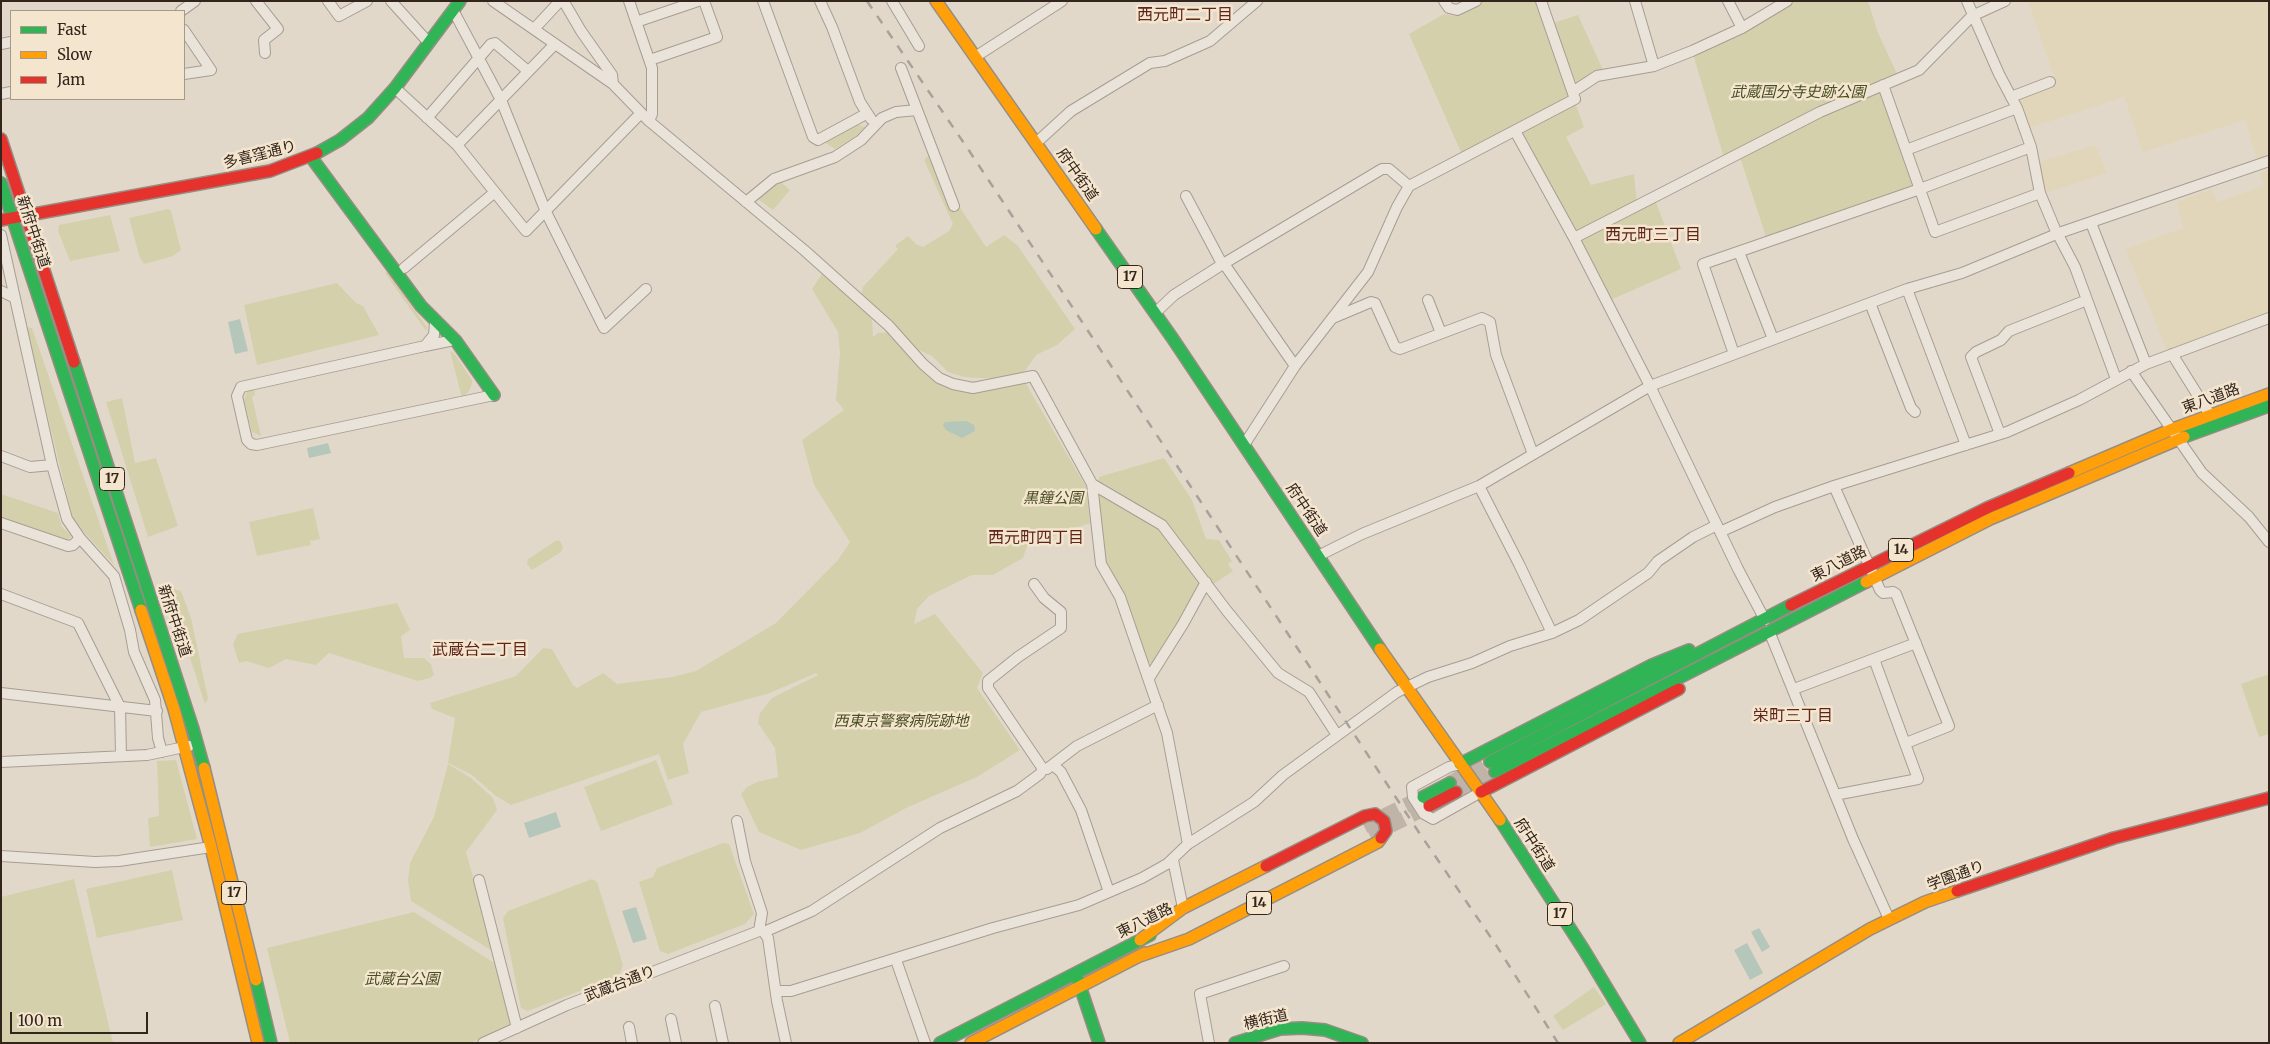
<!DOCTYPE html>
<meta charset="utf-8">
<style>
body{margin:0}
#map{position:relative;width:2270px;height:1044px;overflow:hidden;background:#e2d8ca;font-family:Merriweather,serif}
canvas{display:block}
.frame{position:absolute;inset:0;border:2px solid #33251c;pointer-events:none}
.legend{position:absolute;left:10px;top:10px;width:175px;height:90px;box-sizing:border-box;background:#f4e5ce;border:1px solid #a79887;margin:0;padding:6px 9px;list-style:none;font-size:15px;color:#33251c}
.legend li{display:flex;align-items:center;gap:10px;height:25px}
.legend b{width:25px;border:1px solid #a79887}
.scale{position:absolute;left:10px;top:1012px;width:138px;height:22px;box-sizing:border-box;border:2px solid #33251c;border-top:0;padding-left:6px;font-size:15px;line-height:18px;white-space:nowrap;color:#33251c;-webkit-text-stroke:4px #f4e5ce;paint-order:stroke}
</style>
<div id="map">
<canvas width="2270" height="1044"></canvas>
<div class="frame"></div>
<ul class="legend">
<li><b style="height:6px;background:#30b455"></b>Fast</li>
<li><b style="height:6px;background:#ff9f0a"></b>Slow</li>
<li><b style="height:6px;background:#e5322d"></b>Jam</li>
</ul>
<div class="scale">100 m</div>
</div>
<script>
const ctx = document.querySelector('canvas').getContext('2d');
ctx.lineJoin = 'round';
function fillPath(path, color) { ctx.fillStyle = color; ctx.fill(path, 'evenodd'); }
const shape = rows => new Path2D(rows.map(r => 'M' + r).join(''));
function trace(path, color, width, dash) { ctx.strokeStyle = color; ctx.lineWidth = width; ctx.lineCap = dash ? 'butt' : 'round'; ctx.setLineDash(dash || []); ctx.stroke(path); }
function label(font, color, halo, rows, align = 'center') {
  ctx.font = font + ' Merriweather,"Noto Sans JP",serif'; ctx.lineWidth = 5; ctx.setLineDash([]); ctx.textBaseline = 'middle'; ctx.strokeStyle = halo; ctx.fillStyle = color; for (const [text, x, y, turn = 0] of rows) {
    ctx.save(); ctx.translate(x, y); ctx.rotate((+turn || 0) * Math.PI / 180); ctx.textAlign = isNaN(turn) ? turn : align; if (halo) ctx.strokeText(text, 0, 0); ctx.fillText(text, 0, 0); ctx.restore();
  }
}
const farmland = shape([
 [2028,1,2269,1,2269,155,2257,159,2245,120,2143,152,2124,97,2029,128,2019,99,2057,85],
 [2095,145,2107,173,2046,193,2039,162],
 [2269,169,2269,311,2259,317,2167,350,2125,249,2183,228,2177,202,2212,189,2217,202,2264,186,2260,173]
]);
const green = shape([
 [1482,1,1538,1,1584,127,1566,137,1591,185,1634,174,1637,205,1654,197,1681,269,1606,302,1515,131,1463,157,1409,34,1444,14,1454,16],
 [1787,1,1868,1,1878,33,1899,78,1883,85,1920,189,1768,243,1739,154,1725,161,1692,51],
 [1578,15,1603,70,1577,85,1553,23],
 [854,123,865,127,854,137,835,149,824,142],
 [930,154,949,199,959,206,986,247,1004,235,1018,246,1075,329,1057,345,1036,355,1023,374,997,379,964,377,948,372,932,356,916,349,861,296,863,287,898,249,895,246,908,236,916,244,923,247,949,231,953,224,924,160],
 [781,182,790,190,773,210,759,200,760,197,777,183],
 [168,209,171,211,181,250,173,256,144,264,140,258,129,218],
 [110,215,120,251,70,261,58,231,59,225],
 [387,272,427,327,426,331,385,273],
 [823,272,872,318,873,337,878,333,892,332,953,388,1025,382,1086,487,1090,523,1027,546,1023,558,993,575,972,575,929,596,917,609,914,624,935,614,983,673,977,688,1020,750,977,777,906,808,860,833,801,850,759,832,741,794,747,787,757,782,778,777,775,748,758,723,760,713,772,698,818,675,816,673,770,693,701,712,683,744,689,773,668,780,659,754,511,805,496,796,472,775,448,763,455,718,432,709,430,703,516,676,543,648,552,649,573,685,577,688,603,673,617,684,672,677,696,671,776,623,838,560,850,542,814,485,802,440,844,410,836,400,840,352,838,332,812,289],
 [337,283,356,303,363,306,379,335,257,365,244,305],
 [26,327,32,328,114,565,73,520],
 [450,351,454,353,472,380,472,384,469,391,462,398],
 [254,387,255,395,252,397,261,436,252,432,244,400,247,392],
 [122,398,135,463,156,458,178,526,148,537,106,402],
 [1164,458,1192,500,1206,539,1219,540,1232,561,1228,564,1233,571,1212,585,1205,576,1180,624,1154,662,1147,664,1120,586,1105,563,1096,494,1099,477],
 [1,494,58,513,62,527,71,535,69,540,1,517],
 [313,508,320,539,310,541,311,545,257,556,249,522],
 [557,540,560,541,563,547,561,552,532,570,527,564,528,559],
 [162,586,181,591,191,618,208,698,205,704,176,615],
 [397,603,410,630,401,636,404,658,424,658,431,664,434,675,430,678,418,681,329,653,316,665,286,659,269,668,246,661,239,663,233,644,238,634],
 [2269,674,2269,734,2259,737,2241,684],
 [176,760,197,839,150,847,148,818,159,816,157,761],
 [656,760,673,804,601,831,584,787],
 [448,764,471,778,493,798,497,810,466,852,494,952,411,901,408,880,410,863,434,817],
 [723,843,729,844,754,914,745,924,668,954,660,951,639,882,653,877,657,868],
 [172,870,183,920,97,938,86,889],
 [74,879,113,1043,2,1043,1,897],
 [592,879,597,882,623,965,619,976,528,1011,521,1008,503,918,508,911],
 [414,912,496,964,511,1025,470,1043,290,1043,267,948],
 [1594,987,1606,1004,1563,1030,1553,1016]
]);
const water = shape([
 [240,319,248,351,235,354,228,322],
 [966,421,974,425,975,431,962,438,946,430,943,425,945,422],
 [328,443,331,453,309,458,307,448],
 [556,812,561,827,529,838,524,823],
 [636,907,647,939,633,943,622,911],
 [1759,928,1770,947,1762,952,1751,932],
 [1747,943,1763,973,1750,980,1734,950]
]);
const primaryTunnel = shape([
 [1450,783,1490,762],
 [1456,792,1495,772],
 [1364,826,1423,797],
 [1370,836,1429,806]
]);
const street = shape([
 [256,1,278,29,264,40,265,53],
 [328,1,339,16,367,1],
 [391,1,429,43],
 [493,1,613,84,649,121,804,250,889,326,923,364,939,378,953,384,973,388,1033,376,1092,484,1101,564,1120,597,1167,733,1188,844],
 [561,1,564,2,581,31,612,75,613,84],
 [629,1,652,68,652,114,649,121],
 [763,1,813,137,818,140,866,114],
 [820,1,832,27,860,102,871,119],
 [892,1,919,46],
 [1444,1,1449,8,1457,10,1476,1],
 [1635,1,1654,66],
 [1728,1,1742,28],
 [1967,1,1999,74,2017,108,2031,147,2040,193,2055,229,2075,267,2116,379],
 [453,10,501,100,546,212,604,328,646,289],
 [181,11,195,1],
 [636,22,698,1],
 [534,29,560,1],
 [184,30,211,70,184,74],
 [1,44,11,42],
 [975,57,1062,1],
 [650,60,717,37,704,1],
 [901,68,954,206],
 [1883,85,1935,232,2040,193],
 [395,88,457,145,526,231,641,113],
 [1574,91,1597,76,1654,66,1692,51,1742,28,1787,1],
 [1,94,11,92],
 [2011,97,2050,82],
 [427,118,491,44,495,43,528,71],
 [1515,131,1574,238,1650,386,1738,569,1765,620],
 [1036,143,1071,111,1150,63,1165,61,1210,41,1257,1],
 [457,145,554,45],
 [1906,150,2017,108],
 [1186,196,1220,260,1227,268,1295,366],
 [746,202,774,179,835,157,861,140,882,118,896,112,917,110],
 [2091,223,2146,364],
 [1,235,52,465,67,519,80,538,114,576,130,630,134,652,155,700,158,738,162,752],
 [1574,238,1820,112,1919,70,1972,16,2005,1],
 [1739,252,1773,339],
 [404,268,495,192],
 [1907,289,1966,445],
 [1,291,15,298],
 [1428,300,1441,333],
 [1870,303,1911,408,1915,412],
 [1155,313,1174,295,1223,264,1382,169,1389,169,1409,186],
 [1333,318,1371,302,1375,303,1395,347,1400,349,1482,318,1490,322,1496,355,1533,454],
 [435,322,434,335,425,346,241,387,237,396,247,440,251,444,257,445,494,395],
 [425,346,454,340],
 [1734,354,1703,264,1920,189,2031,147],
 [2172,354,2210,415],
 [2131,371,2202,473,2249,517,2269,542],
 [2000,434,1971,357,1976,352,2001,340,2009,331,2087,300],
 [1244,445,1295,366,1368,272,1397,207,1409,186,1575,99,1541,1],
 [1,456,30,467,52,465],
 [1092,484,1162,525,1227,611,1278,673,1309,692,1337,735],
 [1479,486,1519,564,1552,633],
 [1834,486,1880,590,1883,593,1893,592,1896,594,1949,726,1906,743],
 [1,523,68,546,73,545,80,538],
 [1720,532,1775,507,1834,486,2007,432,2079,400,2146,364,2269,318],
 [1318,556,1362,534,1479,486,1650,386,1907,289,1962,273,2059,233,2269,161],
 [1034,584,1044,598,1061,612,1061,628,1018,657,988,681,988,688,1043,769],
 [1,594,78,623,120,707,121,756],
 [1769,631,1853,839,1889,919],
 [1149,678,1183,624,1206,582],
 [1794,689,1916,643],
 [1,693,157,711],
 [1,762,147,755,189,746],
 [1460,764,1449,767,1412,787,1413,797,1424,814,1433,819,1481,792],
 [1053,765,1061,772,1081,810,1109,892],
 [1835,795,1918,779,1874,659],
 [737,821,745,861,762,913,759,931],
 [1,856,95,862,119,861,211,847],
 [1173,860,1183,908],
 [479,880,517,1028],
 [759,931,763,931,768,938,777,1001,786,1043],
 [764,932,812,911,940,828,1017,791,1040,774,1043,769,1047,769,1077,746,1158,705],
 [896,960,925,1043],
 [777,991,791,991,993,928,1079,905,1142,878,1167,864,1188,844,1254,802,1283,775,1397,692,1428,677,1472,663,1510,646,1552,633,1579,620,1648,573,1658,561,1693,537,1717,525],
 [715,1006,723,1043],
 [671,1019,676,1043],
 [629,1027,632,1043],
 [483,1043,567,1005,759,931],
 [1209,1043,1200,994,1284,966]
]);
const fast = shape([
 [317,153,340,140,368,118,395,88,460,1],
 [311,157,421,306,456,341,494,395],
 [1,183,141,610],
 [1096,229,1173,339,1380,649],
 [74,362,193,729,204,768],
 [2184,437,2269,406],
 [1490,762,1791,605],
 [1460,764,1652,665,1689,650],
 [1495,772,1866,582],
 [1423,797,1450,783],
 [1500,820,1584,950,1640,1043],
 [1077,977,1099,1043],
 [256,980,271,1043],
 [940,1043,1150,935],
 [1235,1043,1280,1029,1302,1028,1325,1030,1362,1043]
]);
const slow = shape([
 [936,1,1096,229],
 [2069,473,2170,430,2269,394],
 [1866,582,1990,519,2184,437],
 [141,610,174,709,211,847,258,1043],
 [1380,649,1500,820],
 [204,768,256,980],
 [1140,940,1183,908,1266,866],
 [1137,957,1189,939,1378,842,1381,838],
 [971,1043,1145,953],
 [1679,1043,1870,929,1925,902,1957,891]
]);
const jam = shape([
 [1,139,74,362],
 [1,220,270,171,317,153],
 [1791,605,1987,508,2069,473],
 [1481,792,1679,689],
 [1429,806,1456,792],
 [1266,866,1365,816,1375,814,1384,821,1386,831,1381,838],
 [1957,891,2114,838,2269,798]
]);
const rail = shape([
 [867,1,970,152,1418,831,1496,945,1558,1043]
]);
const shields = [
 [1130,277,25],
 [112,479,25],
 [1901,550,25],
 [234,893,25],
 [1259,903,25],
 [1560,914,25]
];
const shieldNames = [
 ["17",1130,277],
 ["17",112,479],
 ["14",1901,550],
 ["17",234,893],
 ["14",1259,903],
 ["17",1560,914]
];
const parkNames = [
 ["武蔵国分寺史跡公園",1798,93],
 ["黒鐘公園",1053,499],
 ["西東京警察病院跡地",901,722],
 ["武蔵台公園",402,980]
];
const streetNames = [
 ["多喜窪通り",260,155,-14],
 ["府中街道",1077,175,55],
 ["新府中街道",33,232,72],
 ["東八道路",2211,399,-20],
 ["府中街道",1306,510,56],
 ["東八道路",1839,564,-27],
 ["新府中街道",174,621,72],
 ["府中街道",1534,845,57],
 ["学園通り",1956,876,-20],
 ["東八道路",1145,921,-26],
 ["武蔵台通り",620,984,-21],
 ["横街道",1266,1020,-13]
];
const neighbourhoodNames = [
 ["西元町二丁目",1185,15],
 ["西元町三丁目",1653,235],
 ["西元町四丁目",1036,538],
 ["武蔵台二丁目",480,650],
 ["栄町三丁目",1793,716]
];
fillPath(farmland, '#e1d6ba');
fillPath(green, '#d4d0ac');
fillPath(water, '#b5c6ba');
trace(primaryTunnel, '#bfb4a7', 15, [15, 8]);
trace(street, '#a69d93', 12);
trace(fast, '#968d83', 14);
trace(slow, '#968d83', 14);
trace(jam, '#968d83', 14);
trace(street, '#eae3da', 10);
trace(fast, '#30b455', 11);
trace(slow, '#ff9f0a', 11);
trace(jam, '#e5322d', 11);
trace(rail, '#a9a29b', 2.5, [9, 9]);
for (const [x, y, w] of shields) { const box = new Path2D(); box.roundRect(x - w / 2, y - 11.5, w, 23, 4); ctx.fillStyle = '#f4e5ce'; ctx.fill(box); trace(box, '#33251c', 1); }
label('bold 14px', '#33251c', null, shieldNames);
label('italic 15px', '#484f23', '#f4e5ce', parkNames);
label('15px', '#33251c', '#f4e5ce', streetNames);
label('16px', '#5e251d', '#f4e5ce', neighbourhoodNames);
</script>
